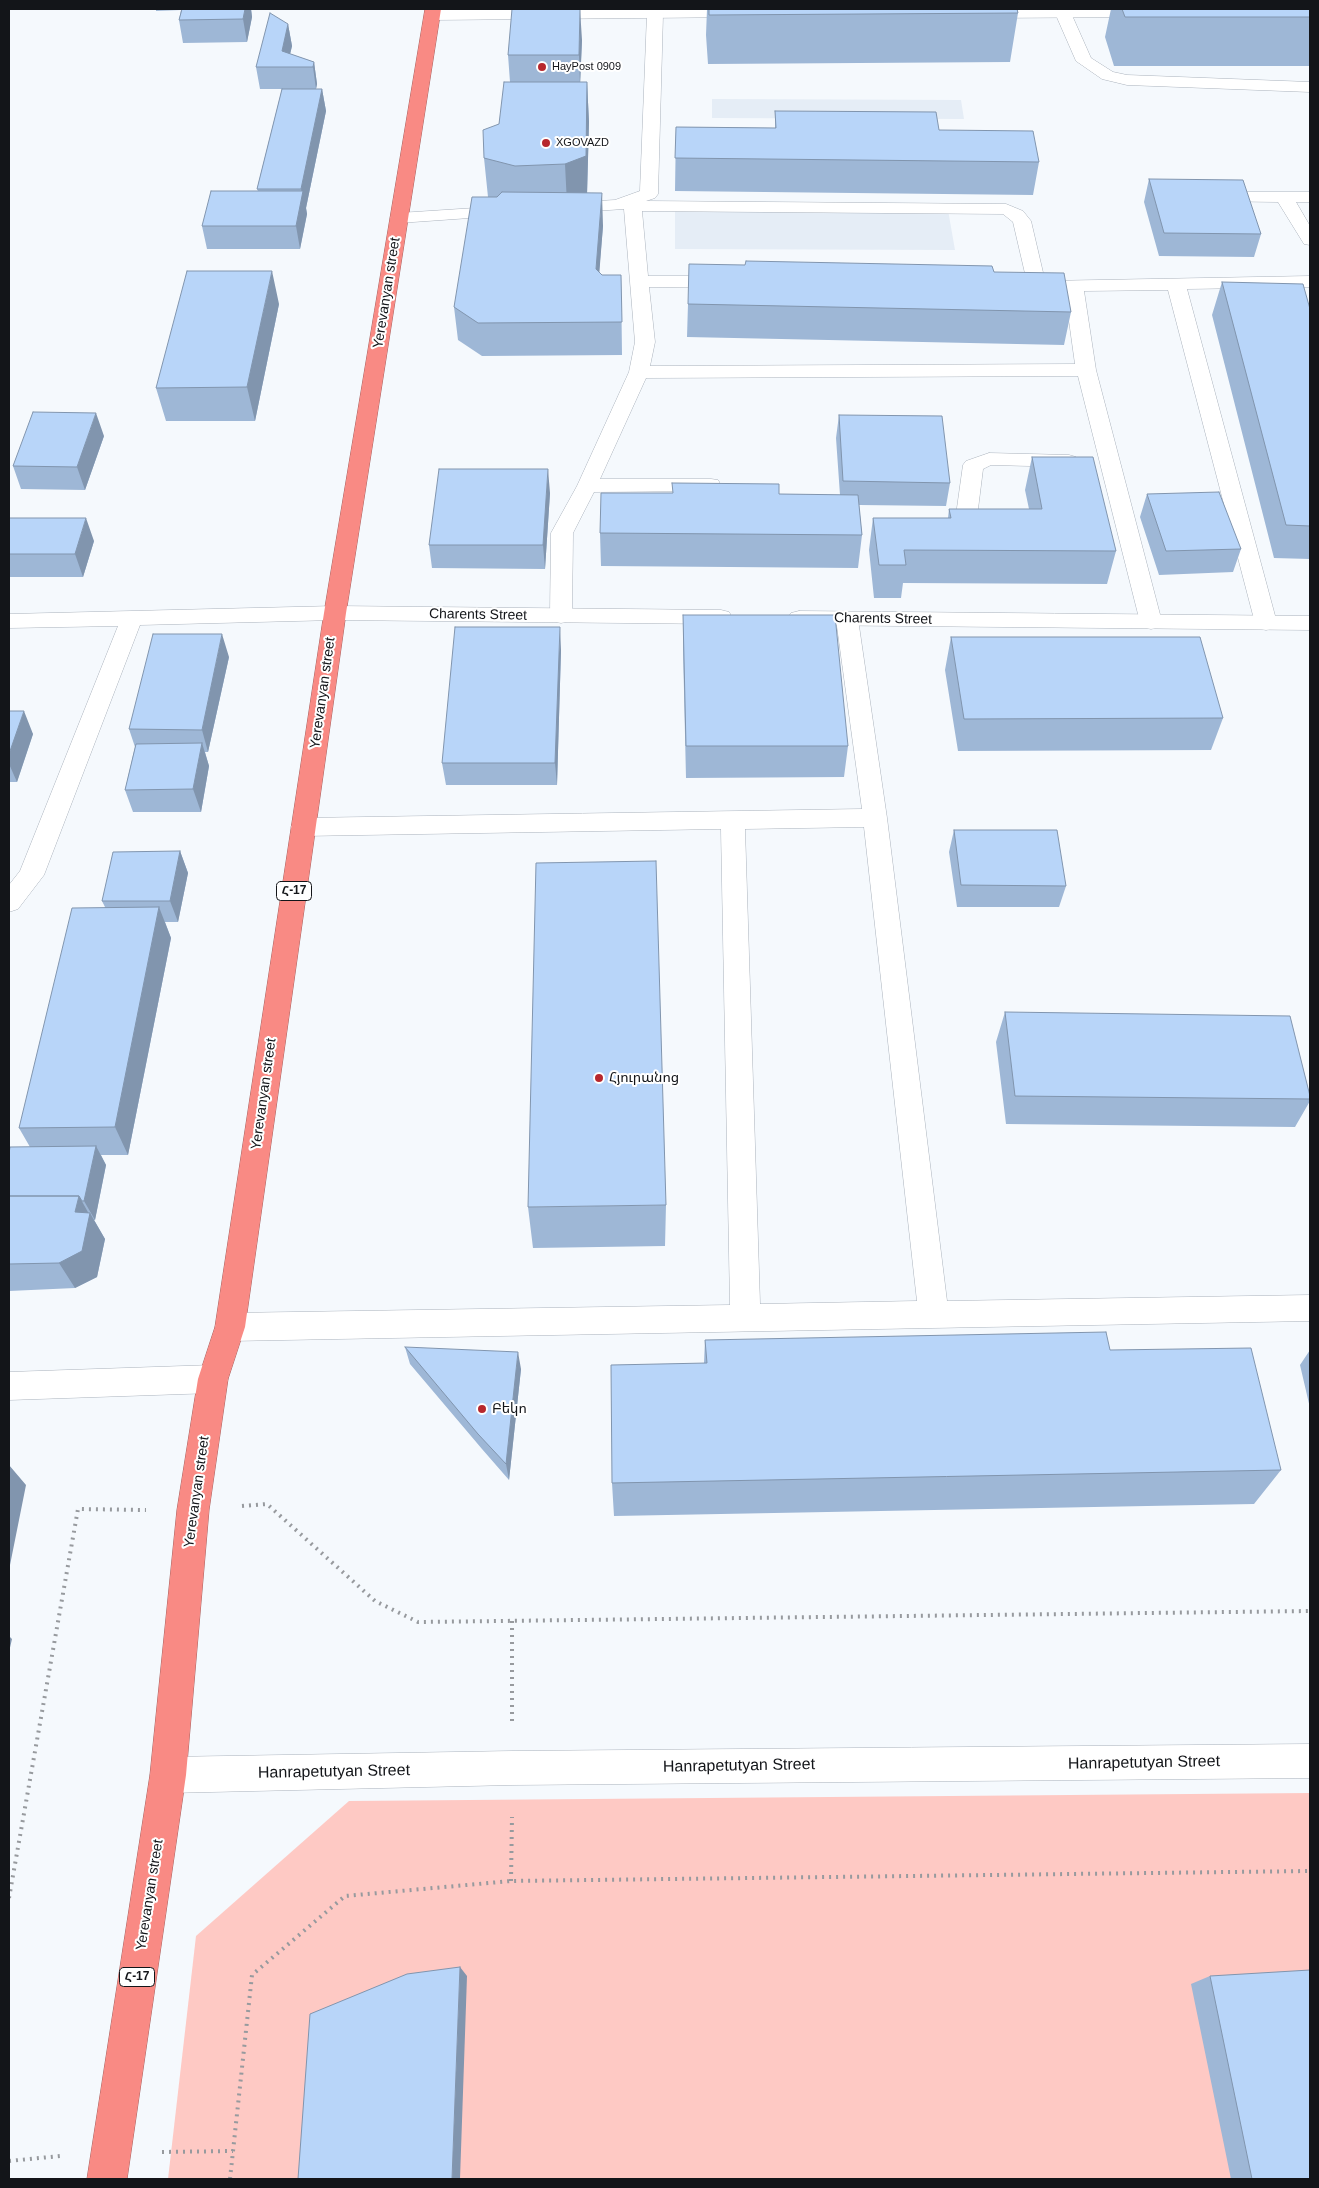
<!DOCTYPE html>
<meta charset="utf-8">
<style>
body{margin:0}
#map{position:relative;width:1319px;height:2188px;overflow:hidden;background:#f5f9fd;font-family:Helvetica,sans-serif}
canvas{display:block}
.frame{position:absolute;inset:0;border:10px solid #131519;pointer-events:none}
</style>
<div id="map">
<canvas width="1319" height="2188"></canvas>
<div class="frame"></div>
</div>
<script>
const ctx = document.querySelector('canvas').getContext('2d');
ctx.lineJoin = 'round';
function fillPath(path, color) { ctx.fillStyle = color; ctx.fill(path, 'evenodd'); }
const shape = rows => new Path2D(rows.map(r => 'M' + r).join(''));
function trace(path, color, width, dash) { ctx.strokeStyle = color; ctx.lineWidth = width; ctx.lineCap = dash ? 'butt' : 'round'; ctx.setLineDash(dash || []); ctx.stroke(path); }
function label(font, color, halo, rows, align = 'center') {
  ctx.font = font + ' Helvetica,"Noto Sans Armenian",sans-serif'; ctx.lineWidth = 4; ctx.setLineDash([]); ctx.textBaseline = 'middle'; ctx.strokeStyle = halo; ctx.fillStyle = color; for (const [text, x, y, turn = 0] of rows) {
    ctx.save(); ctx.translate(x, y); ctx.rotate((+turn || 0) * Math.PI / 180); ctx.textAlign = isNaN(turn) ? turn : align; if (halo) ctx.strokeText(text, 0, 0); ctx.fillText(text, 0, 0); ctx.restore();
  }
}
const built = shape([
 [712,99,961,100,964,119,712,118],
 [675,209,948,210,955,250,675,249]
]);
const green = shape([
 [1310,1793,1310,2179,168,2179,196,1936,349,1801]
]);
const path = shape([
 [242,1506,267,1504,375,1601,418,1622,1310,1611],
 [512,1621,512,1721],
 [511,1881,512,1817],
 [9,1898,78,1509,146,1510],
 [162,2152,233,2151],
 [9,2161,60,2156],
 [230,2179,252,1975,345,1896,511,1881,1310,1871]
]);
const lane = shape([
 [655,9,663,14,658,194,655,198,646,201,1006,204,1023,211,1031,221,1045,281,1310,276,1310,287,1187,289,1277,623,1274,628,1266,630,1258,628,1255,623,1168,290,1084,291,1096,370,1162,622,1159,627,1151,629,1143,627,1140,622,1078,376,646,378,600,479,711,479,718,480,721,485,718,490,711,491,594,492,573,533,572,616,569,621,561,623,553,621,550,616,551,533,577,486,629,372,635,342,624,209,564,213,558,212,555,208,558,204,564,203,615,200,640,191,647,14,655,9],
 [642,211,1003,214,1013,222,1027,282,1021,287,1023,291,1065,292,1075,364,650,366,655,342,649,287,725,288,732,286,734,282,732,278,725,276,648,276,642,211],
 [1065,9,1071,13,1091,58,1113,72,1127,75,1310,82,1310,92,1127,85,1102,79,1076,61,1055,13,1058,10,1065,9],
 [1212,192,1310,192,1310,202,1296,202,1310,226,1310,245,1304,244,1278,202,1206,201,1203,197,1206,193,1212,192],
 [506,206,512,207,515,211,512,215,399,223,393,222,390,218,393,214,399,213,506,206],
 [989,453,1069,455,1076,457,1079,461,1076,465,1069,467,991,465,983,469,977,517,973,522,964,531,957,533,933,531,929,526,933,521,952,519,956,515,963,465,966,461,989,453],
 [335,606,343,608,346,613,343,618,335,620,140,625,44,875,18,909,9,912,9,885,20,871,118,626,9,628,9,614,335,606],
 [847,612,855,614,858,619,887,818,947,1301,1310,1295,1310,1321,230,1341,219,1337,215,1327,219,1317,230,1313,730,1305,721,829,303,836,294,833,291,827,294,821,303,818,862,809,836,619,839,614,847,612],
 [864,827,917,1301,760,1304,745,829,864,827],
 [213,1365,224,1369,228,1379,224,1389,213,1393,9,1400,9,1372,213,1365]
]);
const street = shape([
 [743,9,751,14,748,17,432,20,424,15,432,10,743,9],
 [979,9,1153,9,1156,12,1148,17,981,18,973,13,979,9],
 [335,606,721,610,729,612,732,617,729,622,721,624,335,620,327,618,324,613,327,608,335,606],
 [799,611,1310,616,1310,630,799,625,791,623,788,618,791,613,799,611]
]);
const secondary = shape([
 [1310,1744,1310,1778,512,1785,168,1793,156,1787,150,1775,156,1763,168,1757,512,1751,1310,1744]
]);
const highway = shape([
 [425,9,441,9,346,613,245,1327,228,1379,209,1510,186,1775,127,2179,87,2179,150,1775,177,1510,198,1379,215,1327,324,613,425,9]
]);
const wall = shape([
 [156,9,251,9,252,17,247,42,183,43,179,20,181,10,156,11],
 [707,9,1017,9,1018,13,1010,62,708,64,706,35],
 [1111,9,1310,9,1310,66,1114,66,1105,37],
 [288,24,292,46,290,54,314,62,317,84,316,89,322,89,326,111,306,208,307,214,300,249,207,249,202,226,258,191,257,189,282,89,260,89,256,67],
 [582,40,580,82,587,82,589,122,587,193,603,226,599,272,602,275,621,275,622,355,482,356,458,340,454,307,488,197,484,158,499,124,510,82,508,55],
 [775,111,939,130,1039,162,1033,195,675,191,676,127,775,128],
 [1149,179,1261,234,1254,257,1159,256,1144,202],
 [745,265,994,272,1071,312,1064,345,687,337,688,304],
 [1222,282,1310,309,1310,559,1274,558,1212,315],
 [279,304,255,421,166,421,156,388],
 [839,415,950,483,946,506,859,505,862,535,858,568,601,566,600,533,779,494,840,495,836,438],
 [104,436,85,490,21,489,13,466],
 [1032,457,1116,551,1107,584,903,583,901,598,874,598,869,550,873,518,948,518,949,509,1029,509,1025,490],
 [550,493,545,569,432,568,429,545],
 [1147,494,1241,549,1233,572,1159,575,1140,517],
 [9,518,94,541,83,577,9,577],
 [683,615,848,746,844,777,686,778,683,648],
 [951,637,1223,718,1211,750,958,751,945,670],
 [561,650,557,785,446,785,442,763],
 [229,657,208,752,205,752,209,766,201,812,133,812,125,790,135,747,129,729],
 [9,711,33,734,17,782,9,782],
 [954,830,1066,886,1059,907,957,907,949,852],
 [180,851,188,873,178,922,165,922,171,938,128,1155,101,1155,106,1165,95,1220,94,1220,105,1239,97,1277,75,1288,9,1291,9,1153,30,1147,19,1128,105,907,102,901],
 [1005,1012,1310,1096,1310,1101,1295,1127,1006,1124,996,1042],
 [666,1205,665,1246,533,1248,528,1207],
 [705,1340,1110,1350,1281,1470,1254,1504,614,1516,612,1483,704,1363],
 [405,1347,521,1369,509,1480,482,1449,410,1364],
 [1310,1350,1310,1408,1300,1365],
 [1210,1976,1310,2179,1231,2179,1191,1984]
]);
const shadedWall = shape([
 [245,9,251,9,252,17,247,42,243,19],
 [580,9,582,40,580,87,579,55],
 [288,24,292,46,287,67,282,51],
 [314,62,317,84,316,89,313,67],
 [587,82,589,122,587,196,567,204,565,164],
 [322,89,326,111,306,208,307,214,300,249,296,226,302,194,301,189],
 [602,193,603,226,597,302,596,269],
 [272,271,279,304,255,421,247,387],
 [96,413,104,436,85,490,77,467],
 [548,469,550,493,545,569,543,545],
 [86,518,94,541,83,577,75,554],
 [560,627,561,650,557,785,555,763],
 [222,634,229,657,208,752,202,730],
 [24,711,33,734,17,782,9,764,9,754],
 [202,743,209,766,201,812,193,789],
 [180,851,188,873,178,922,170,901],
 [159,907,171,938,128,1155,115,1127],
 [96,1146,106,1165,95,1220,84,1201],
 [79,1196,89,1214,90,1213,105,1239,97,1277,75,1288,59,1263,75,1212],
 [518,1352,521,1369,509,1480,506,1464],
 [9,1465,26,1485,9,1570],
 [9,1636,12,1639,9,1652],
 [460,1967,467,1976,460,2179,452,2179]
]);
const building = shape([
 [182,9,245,9,243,19,179,20,182,9],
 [512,9,580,9,579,55,508,55,512,9],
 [709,9,1017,9,1018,13,709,15,709,9],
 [1122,9,1310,9,1310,17,1125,17,1122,9],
 [270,13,288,24,282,51,314,62,313,67,256,67,270,13],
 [504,82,587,82,586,156,565,164,515,166,484,158,483,130,499,124,504,82],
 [282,89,322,89,301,189,257,189,282,89],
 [775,111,936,112,939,130,1033,131,1039,162,675,158,676,127,776,128,775,111],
 [1149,179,1243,180,1261,234,1164,233,1149,179],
 [211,191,303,191,296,226,202,226,211,191],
 [502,192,602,193,596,269,602,275,621,275,622,322,478,323,454,307,472,197,497,197,502,192],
 [746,261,992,266,994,272,1064,273,1071,312,688,304,689,264,745,265,746,261],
 [187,271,272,271,247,387,156,388,187,271],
 [1222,282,1303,284,1310,309,1310,526,1286,525,1222,282],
 [33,412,96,413,77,467,13,466,33,412],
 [839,415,942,416,950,483,843,481,839,415],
 [1032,457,1093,457,1116,551,904,550,906,565,879,565,873,518,951,518,949,509,1042,509,1032,457],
 [439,469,548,469,543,545,429,545,439,469],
 [672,483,779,484,779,494,858,495,862,535,600,533,601,493,673,493,672,483],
 [1219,492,1241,549,1166,551,1147,494,1219,492],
 [9,518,86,518,75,554,9,554,9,518],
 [683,615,835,615,848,746,686,746,683,615],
 [455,627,560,627,555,763,442,763,455,627],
 [153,634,222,634,202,730,129,729,153,634],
 [951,637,1200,637,1223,718,964,719,951,637],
 [9,711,24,711,9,754,9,711],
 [202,743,193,789,125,790,136,744,202,743],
 [954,830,1057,830,1066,886,961,885,954,830],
 [180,851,170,901,102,901,113,852,180,851],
 [656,861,666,1205,528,1207,536,863,656,861],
 [159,907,115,1127,19,1128,72,908,159,907],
 [1005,1012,1290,1016,1310,1096,1310,1099,1015,1096,1005,1012],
 [96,1146,84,1201,82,1201,79,1196,9,1196,9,1153,10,1147,96,1146],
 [9,1196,79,1196,75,1212,90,1213,82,1251,59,1263,9,1264,9,1196],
 [1106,1332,1110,1350,1251,1348,1281,1470,612,1483,611,1365,707,1363,705,1340,1106,1332],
 [405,1347,518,1352,506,1464,478,1434,405,1347],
 [460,1967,452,2179,298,2179,310,2014,407,1974,460,1967],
 [1310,1970,1310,2179,1252,2179,1210,1976,1310,1970]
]);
const markers = [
 [542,67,5,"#b7272d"],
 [546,143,5,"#b7272d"],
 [599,1078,5,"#b7272d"],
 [482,1409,5,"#b7272d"]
];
const farPoinames = [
 ["HayPost 0909",552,67],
 ["XGOVAZD",556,143]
];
const shields = [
 [294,891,35],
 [137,1977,35]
];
const shieldNames = [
 ["Հ-17",294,891],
 ["Հ-17",137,1977]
];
const streetNames = [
 ["Yerevanyan street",387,293,-81],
 ["Charents Street",478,615,1],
 ["Charents Street",883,619,1],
 ["Yerevanyan street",323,693,-82],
 ["Yerevanyan street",264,1094,-82],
 ["Yerevanyan street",197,1492,-82],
 ["Yerevanyan street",150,1895,-81]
];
const poiNames = [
 ["Հյուրանոց",609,1078],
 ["Բեկո",492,1409]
];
const nearStreetnames = [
 ["Hanrapetutyan Street",1144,1763,-1],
 ["Hanrapetutyan Street",739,1766,-1],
 ["Hanrapetutyan Street",334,1772,-1]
];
fillPath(built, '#e5edf6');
fillPath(green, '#fec9c4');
trace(lane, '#abb3bd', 1);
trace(street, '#abb3bd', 1);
trace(secondary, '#abb3bd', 1);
trace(highway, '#a8615f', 1);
trace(path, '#979a9e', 4, [2, 5]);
fillPath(lane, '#fff');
fillPath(street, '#fff');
fillPath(secondary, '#fff');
fillPath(highway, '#f98a84');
fillPath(wall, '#9eb7d6');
fillPath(shadedWall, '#8195ae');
fillPath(building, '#b8d5f9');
trace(building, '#8195ae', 1);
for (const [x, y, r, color] of markers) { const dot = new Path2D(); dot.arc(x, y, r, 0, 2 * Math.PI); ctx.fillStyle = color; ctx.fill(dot); trace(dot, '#fff', 2); }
label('11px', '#131519', '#fff', farPoinames, 'left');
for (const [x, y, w] of shields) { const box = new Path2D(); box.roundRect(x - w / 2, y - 9.5, w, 19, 4); ctx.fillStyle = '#fff'; ctx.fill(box); trace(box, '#131519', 1); }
label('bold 12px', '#131519', null, shieldNames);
label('14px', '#131519', '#fff', streetNames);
label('14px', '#131519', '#fff', poiNames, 'left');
label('16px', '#131519', '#fff', nearStreetnames);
</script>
